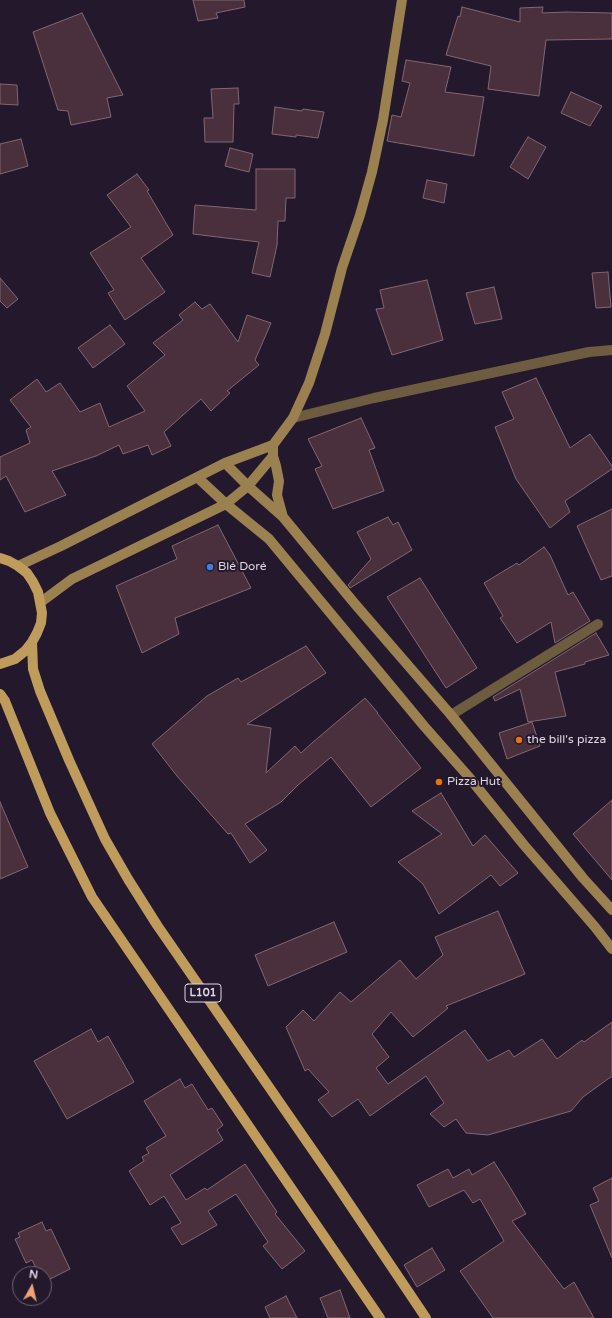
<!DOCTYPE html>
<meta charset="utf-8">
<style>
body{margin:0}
#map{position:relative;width:612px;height:1318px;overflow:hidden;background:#24182c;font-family:"Varela Round",sans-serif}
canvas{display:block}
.north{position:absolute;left:12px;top:1266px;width:40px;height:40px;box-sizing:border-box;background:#24182c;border:1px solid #6e6476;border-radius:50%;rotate:8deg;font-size:11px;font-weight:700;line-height:16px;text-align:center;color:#ded7e4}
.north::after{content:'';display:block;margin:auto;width:14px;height:18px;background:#efa377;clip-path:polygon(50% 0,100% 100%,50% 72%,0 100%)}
</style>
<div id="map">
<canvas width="612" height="1318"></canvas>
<div class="north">N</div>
</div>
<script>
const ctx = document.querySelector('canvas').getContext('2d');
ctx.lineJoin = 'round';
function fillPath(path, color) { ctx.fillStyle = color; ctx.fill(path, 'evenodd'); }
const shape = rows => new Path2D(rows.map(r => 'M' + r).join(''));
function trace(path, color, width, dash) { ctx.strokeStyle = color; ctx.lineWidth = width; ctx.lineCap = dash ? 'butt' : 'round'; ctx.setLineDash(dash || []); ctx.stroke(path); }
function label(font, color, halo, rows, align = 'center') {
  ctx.font = font + ' "Varela Round",sans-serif'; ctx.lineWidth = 4; ctx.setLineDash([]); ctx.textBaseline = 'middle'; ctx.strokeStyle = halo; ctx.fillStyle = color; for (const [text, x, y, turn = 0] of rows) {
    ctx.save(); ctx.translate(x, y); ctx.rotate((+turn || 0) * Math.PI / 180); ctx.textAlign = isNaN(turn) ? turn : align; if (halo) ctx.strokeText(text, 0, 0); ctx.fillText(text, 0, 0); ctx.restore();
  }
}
const building = shape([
 [193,0,244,0,245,7,216,13,218,18,198,21,193,0],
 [462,7,520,22,520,8,543,7,542,13,566,12,612,13,612,39,546,40,539,96,488,89,491,66,446,55,458,16,460,17,462,7],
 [82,13,123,95,107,98,111,117,71,125,68,111,58,110,33,32,82,13],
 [406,60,451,67,445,92,484,97,474,156,387,141,392,115,401,117,410,83,402,81,406,60],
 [0,84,17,85,18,105,0,104,0,84],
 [238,88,239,104,234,104,233,142,205,142,204,118,213,118,211,89,238,88],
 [571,92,602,106,590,126,561,113,571,92],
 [275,107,302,111,303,109,324,112,318,138,296,135,296,137,272,134,275,107],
 [528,137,546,147,528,179,510,167,528,137],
 [21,139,28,166,0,174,0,144,21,139],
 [230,148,253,154,249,172,225,166,230,148],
 [256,169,295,169,295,198,286,198,285,221,278,221,277,245,270,277,252,273,259,242,193,234,195,205,256,210,256,169],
 [137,174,149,190,147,191,173,235,141,258,165,292,125,320,108,293,114,290,90,253,131,227,107,195,137,174],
 [427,180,447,184,444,203,423,198,427,180],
 [608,272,611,307,596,308,592,273,608,272],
 [0,278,18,299,7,308,0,301,0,278],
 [427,280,443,340,392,355,376,309,384,308,380,290,427,280],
 [494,287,502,319,475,324,466,293,494,287],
 [195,302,202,309,210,304,238,342,247,315,271,323,255,360,259,365,227,391,230,393,211,411,201,399,164,432,171,446,152,455,148,445,123,454,119,445,96,456,52,471,66,495,25,512,6,476,0,480,0,457,30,443,26,430,31,427,10,400,37,379,46,392,60,383,80,412,100,403,109,427,145,411,127,386,165,355,153,343,183,320,179,315,195,302],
 [110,325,125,344,93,368,78,348,110,325],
 [536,378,570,448,590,434,612,466,612,469,565,501,570,512,550,528,516,479,495,427,514,419,502,392,536,378],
 [361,418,375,448,369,450,384,491,333,509,315,469,322,466,308,439,361,418],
 [612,509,612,576,601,580,577,526,612,509],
 [388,517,393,525,398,522,412,550,350,588,348,585,371,559,357,532,388,517],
 [218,525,251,588,175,618,179,634,142,653,116,586,177,559,172,546,218,525],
 [544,547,550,555,568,595,573,592,590,621,555,643,551,622,517,643,500,618,503,616,484,583,517,563,519,565,544,547],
 [420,578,477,668,446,688,387,597,420,578],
 [596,633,609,655,585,662,585,664,555,672,566,716,528,722,520,689,495,701,493,697,596,633],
 [306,646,326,673,247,724,271,728,266,773,295,746,301,753,312,743,365,698,378,713,377,713,421,768,371,807,331,757,298,785,281,802,245,824,267,850,250,863,231,833,228,834,177,776,152,744,207,696,238,678,241,682,306,646],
 [532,722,540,746,507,759,499,733,532,722],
 [441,793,473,846,485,835,518,873,500,886,491,875,439,914,423,884,398,862,442,834,412,811,441,793],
 [612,800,612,880,573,834,612,800],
 [0,802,28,867,0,879,0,802],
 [498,911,525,974,446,1006,448,1008,413,1037,391,1012,372,1034,389,1057,376,1068,388,1084,465,1030,488,1061,509,1050,514,1057,542,1039,557,1059,582,1040,584,1042,612,1022,612,1076,583,1097,571,1111,488,1135,466,1133,456,1119,444,1127,430,1114,444,1103,426,1076,370,1116,358,1099,332,1117,318,1100,329,1092,308,1069,305,1071,286,1027,303,1010,314,1021,340,992,351,1002,400,960,416,979,443,955,435,937,498,911],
 [334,922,347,952,268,986,255,955,334,922],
 [91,1029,98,1042,108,1036,134,1082,67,1119,34,1061,91,1029],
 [180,1079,185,1088,192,1084,208,1110,212,1108,223,1125,217,1130,223,1140,170,1175,186,1200,205,1188,207,1190,245,1164,277,1212,275,1214,305,1251,282,1269,263,1246,268,1242,236,1194,208,1211,217,1225,182,1245,171,1228,181,1223,164,1196,150,1205,129,1171,144,1161,142,1157,149,1153,146,1148,166,1136,144,1101,180,1079],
 [494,1162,508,1184,526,1214,512,1221,564,1289,574,1282,594,1318,493,1318,460,1271,504,1241,480,1199,473,1203,464,1190,429,1207,417,1185,448,1169,453,1178,469,1169,472,1175,494,1162],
 [612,1178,612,1258,590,1205,599,1201,593,1188,612,1178],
 [42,1222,46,1231,51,1229,70,1269,44,1282,44,1274,39,1274,32,1260,26,1263,15,1239,20,1237,18,1233,42,1222],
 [432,1248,445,1270,417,1287,404,1265,432,1248],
 [340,1290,350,1318,328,1318,320,1298,340,1290],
 [286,1296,297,1318,270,1318,265,1307,286,1296]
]);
const street = shape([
 [293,418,374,398,589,352,612,350],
 [451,715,598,624]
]);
const secondary = shape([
 [273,456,276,466,279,481,277,495,283,517],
 [225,463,248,486,283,517,355,604,451,715,583,878,612,910],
 [197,477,226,504,269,539,424,726,468,776,524,845,595,927,612,949],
 [18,566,61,546,225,463,273,445,293,418,309,383,325,334,342,268,360,215,372,172,383,120,402,0],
 [41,602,72,579,226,504,248,486,273,456,273,445]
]);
const primary = shape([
 [0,558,9,561,18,566,27,573,33,582,38,592,42,613,41,623,37,633,32,642,25,651,15,659,0,664],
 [32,642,33,669,40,691,69,760,105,839,128,879,157,925,334,1181,426,1318],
 [0,694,5,701,50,813,92,897,380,1318]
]);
const markers = [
 [210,567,4,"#3f7fe0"],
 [519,740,4,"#e8710a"],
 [439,782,4,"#e8710a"]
];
const shields = [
 [203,993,36]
];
const shieldNames = [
 ["L101",203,993]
];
const poiNames = [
 ["Blé Doré",218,567],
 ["the bill's pizza",527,740],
 ["Pizza Hut",447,782]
];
fillPath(building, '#49303c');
trace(building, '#836773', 1);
trace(street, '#6d5c3f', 10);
trace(secondary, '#9b8050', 10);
trace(primary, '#bf9b5c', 10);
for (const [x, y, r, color] of markers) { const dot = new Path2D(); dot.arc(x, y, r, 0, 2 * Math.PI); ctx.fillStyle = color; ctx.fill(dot); trace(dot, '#24182c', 1.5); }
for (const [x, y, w] of shields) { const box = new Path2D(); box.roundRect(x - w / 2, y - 9, w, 18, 3); ctx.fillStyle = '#24182c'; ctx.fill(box); trace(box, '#ded7e4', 1); }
label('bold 11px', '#ded7e4', null, shieldNames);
label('12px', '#ded7e4', '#24182c', poiNames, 'left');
</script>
